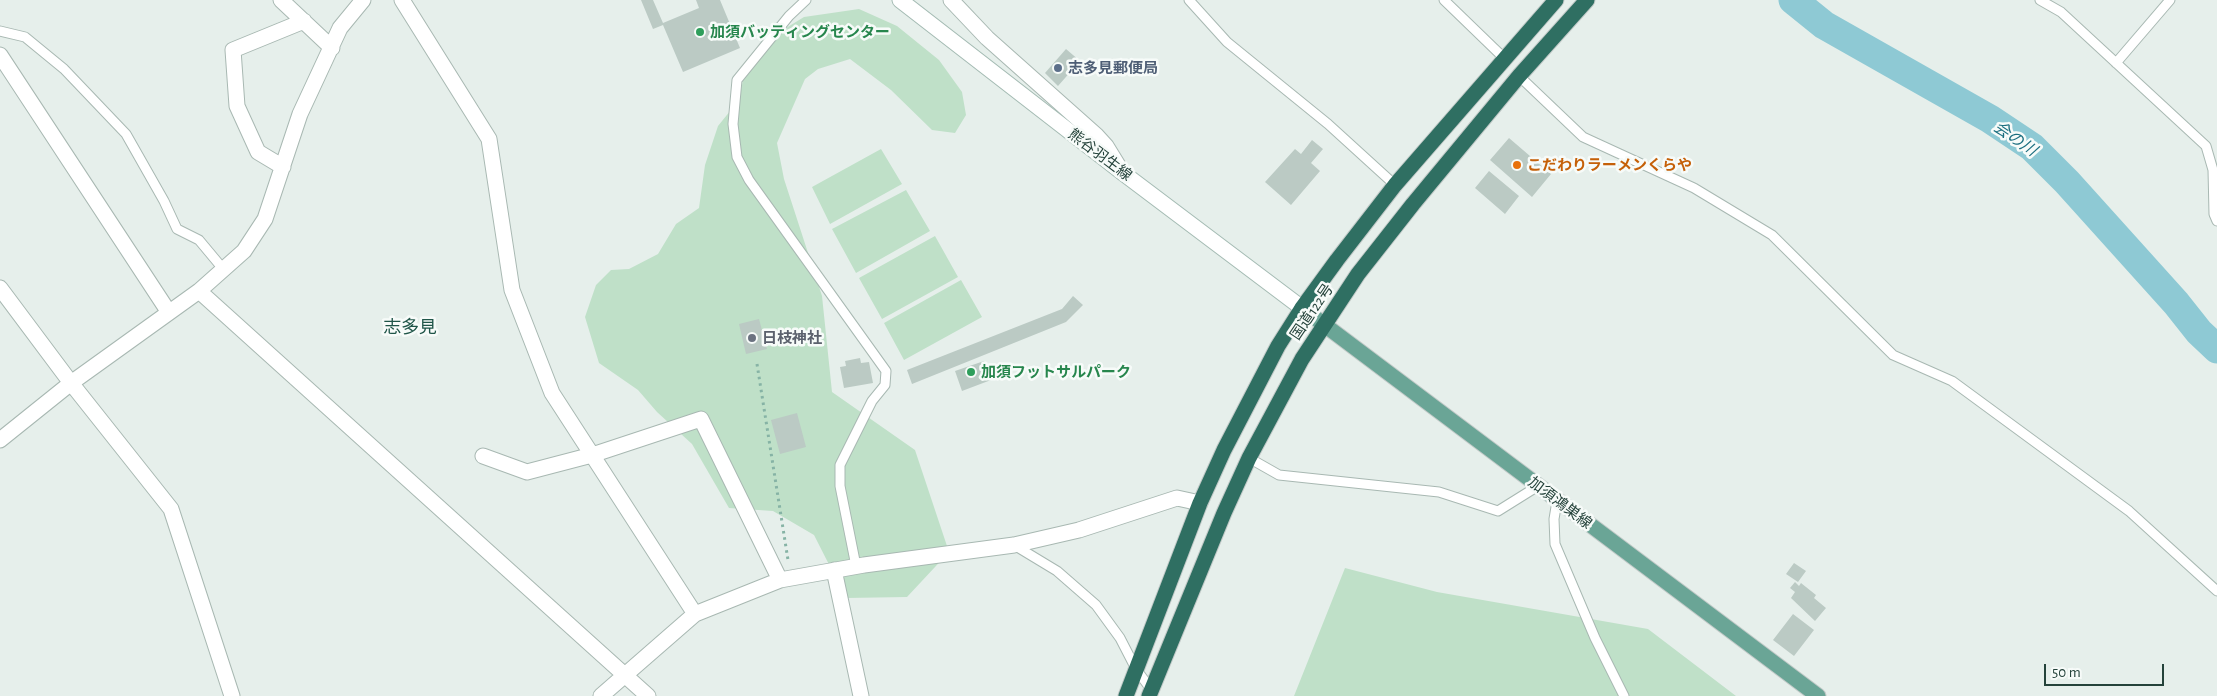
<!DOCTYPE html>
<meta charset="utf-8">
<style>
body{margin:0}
#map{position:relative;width:2217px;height:696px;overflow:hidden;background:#e6efeb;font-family:"Alegreya Sans",sans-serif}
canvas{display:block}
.scale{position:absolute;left:2044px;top:664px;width:120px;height:22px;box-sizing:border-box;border:2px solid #24423a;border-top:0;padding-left:6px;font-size:15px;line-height:18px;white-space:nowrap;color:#24423a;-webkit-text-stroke:4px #f7fbf9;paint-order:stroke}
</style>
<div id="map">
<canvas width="2217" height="696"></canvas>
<div class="scale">50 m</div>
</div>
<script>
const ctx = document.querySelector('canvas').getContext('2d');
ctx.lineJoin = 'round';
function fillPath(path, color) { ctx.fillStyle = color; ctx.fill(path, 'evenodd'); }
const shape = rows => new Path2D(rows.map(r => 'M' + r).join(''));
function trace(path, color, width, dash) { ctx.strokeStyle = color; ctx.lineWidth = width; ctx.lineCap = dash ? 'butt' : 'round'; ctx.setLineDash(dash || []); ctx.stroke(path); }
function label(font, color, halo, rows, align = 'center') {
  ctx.font = font + ' "Alegreya Sans","Noto Sans JP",sans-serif'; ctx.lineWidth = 5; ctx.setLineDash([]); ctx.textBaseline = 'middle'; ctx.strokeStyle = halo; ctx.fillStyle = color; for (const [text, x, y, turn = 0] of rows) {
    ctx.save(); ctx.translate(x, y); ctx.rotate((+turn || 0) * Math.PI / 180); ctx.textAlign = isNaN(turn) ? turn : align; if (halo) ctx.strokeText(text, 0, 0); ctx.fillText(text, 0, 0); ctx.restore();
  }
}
const green = shape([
 [859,9,897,26,939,60,962,92,966,115,955,133,932,130,891,90,850,59,818,69,805,79,777,143,784,179,822,296,832,392,915,450,949,552,907,597,846,598,814,535,773,511,729,508,692,444,657,412,638,390,599,363,585,317,596,285,611,270,629,269,658,254,676,224,699,208,705,165,718,126,739,100,745,70,773,36,804,17],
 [881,149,902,184,830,224,812,187],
 [906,190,930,231,856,273,832,229],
 [935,236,958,277,882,319,859,278],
 [961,280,982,317,904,360,884,323],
 [1345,568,1437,592,1648,629,1736,696,1294,696]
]);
const river = shape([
 [1793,0,1824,25,1990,119,2032,147,2067,182,2176,303,2199,332,2217,349]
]);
const building = shape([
 [641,0,653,0,663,23,699,8,696,0,720,0,740,48,683,72,663,25,653,29],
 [1066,49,1080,61,1058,86,1045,73],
 [1509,138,1551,174,1532,197,1490,160],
 [1312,140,1323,149,1311,163,1320,171,1291,205,1265,182,1295,149,1301,154],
 [1489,171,1519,196,1505,214,1475,188],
 [1073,296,1083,305,1066,322,912,384,907,370,1062,309],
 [759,319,767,349,746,354,739,324],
 [860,358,861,363,869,362,873,383,844,388,840,367,846,366,845,361],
 [984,361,991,380,962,391,955,371],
 [797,413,806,447,780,454,771,420],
 [1794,563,1806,571,1798,582,1786,574],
 [1795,582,1799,586,1801,583,1816,595,1814,598,1826,608,1815,621,1791,598,1795,592,1790,588],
 [1793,614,1814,630,1794,656,1773,640]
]);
const path = shape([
 [757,364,788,560]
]);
const lane = shape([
 [806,0,789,16,737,80,733,124,737,157,749,180,886,371,885,385,872,401,840,465,840,486,856,566],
 [1189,0,1227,42,1328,124,1395,185],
 [1444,0,1505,59],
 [2040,0,2061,12,2206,146,2213,170,2214,214,2217,221],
 [0,31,25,37,64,69,126,134,164,201,177,229,199,240,224,270],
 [2116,63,2170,0],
 [1519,76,1583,137,1694,188,1772,235,1893,355,1952,381,2129,511,2217,591],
 [1249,458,1279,475,1439,492,1498,511,1538,486],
 [1557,501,1554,519,1555,544,1595,638,1624,696],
 [1014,545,1057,571,1096,605,1120,638,1136,669,1153,692]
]);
const street = shape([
 [281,0,332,48],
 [402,0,489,139,512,290,552,393,695,614],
 [951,0,987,38,1096,135,1106,146,1122,172],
 [0,55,168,311],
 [283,167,258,152,237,106,233,50,304,21],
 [0,288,71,383,171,509,232,696],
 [199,291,648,696],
 [0,440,71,383,199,291,244,251,265,219,300,114,340,28,363,0],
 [483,456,527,472,592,455,701,419,780,580],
 [834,570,861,696],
 [601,696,695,614,780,580,864,565,1014,545,1079,530,1177,498,1200,503]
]);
const secondary = shape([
 [900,0,1123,173,1302,308]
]);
const primary = shape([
 [1302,308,1818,696]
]);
const highway = shape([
 [1126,696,1200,503,1224,450,1278,346,1302,308,1337,260,1395,185,1556,0],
 [1149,696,1224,513,1249,458,1302,359,1358,274,1413,204,1519,76,1587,0]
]);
const markers = [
 [700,32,5,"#2e9e5b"],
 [1058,68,5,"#5c6f8a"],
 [1517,165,5,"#e8710a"],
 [752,338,5,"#6b7280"],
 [971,372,5,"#2e9e5b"]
];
const leisureNames = [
 ["加須バッティングセンター",710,32],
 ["加須フットサルパーク",981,372]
];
const serviceNames = [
 ["志多見郵便局",1068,68]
];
const streetNames = [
 ["熊谷羽生線",1100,155,37],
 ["国道122号",1312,312,-56],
 ["加須鴻巣線",1560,503,37]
];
const foodNames = [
 ["こだわりラーメンくらや",1527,165]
];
const worshipNames = [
 ["日枝神社",762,338]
];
const waterNames = [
 ["会の川",2015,139,34]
];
const quarterNames = [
 ["志多見",410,328]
];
fillPath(green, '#bfe0c8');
trace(river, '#8ec9d4', 29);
fillPath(building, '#bbcac4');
trace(lane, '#a8b8b2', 11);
trace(street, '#a8b8b2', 17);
trace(secondary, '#a4bbb3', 17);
trace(primary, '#c2cac8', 17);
trace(highway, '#c2cac8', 17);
trace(path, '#86b3a5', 3, [2.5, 4]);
trace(lane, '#fff', 9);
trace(street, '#fff', 15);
trace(secondary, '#fff', 15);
trace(primary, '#6aa596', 15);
trace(highway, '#2f6f62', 15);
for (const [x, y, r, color] of markers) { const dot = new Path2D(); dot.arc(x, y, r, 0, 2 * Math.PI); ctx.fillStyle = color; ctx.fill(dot); trace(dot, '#f7fbf9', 2); }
label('bold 15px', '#27864d', '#f7fbf9', leisureNames, 'left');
label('bold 15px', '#4e5e75', '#f7fbf9', serviceNames, 'left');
label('15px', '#24423a', '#f7fbf9', streetNames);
label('bold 15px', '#c56008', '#f7fbf9', foodNames, 'left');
label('bold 15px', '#5b616d', '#f7fbf9', worshipNames, 'left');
label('italic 16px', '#1c6f80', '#f7fbf9', waterNames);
label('18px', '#1f5548', '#f7fbf9', quarterNames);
</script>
